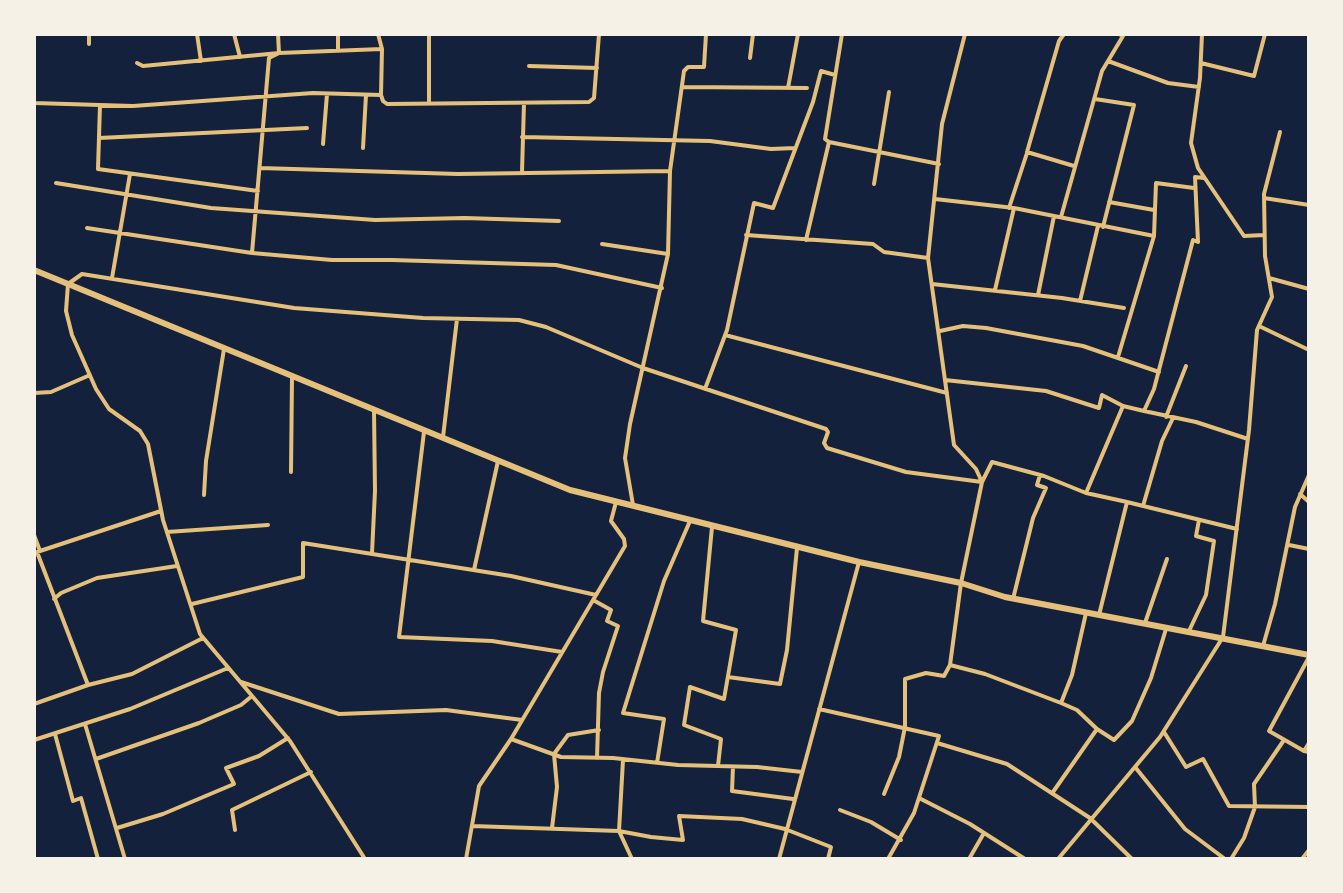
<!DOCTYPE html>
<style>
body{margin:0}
#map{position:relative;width:1343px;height:893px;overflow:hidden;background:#14213d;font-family:Inter,sans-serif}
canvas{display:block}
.frame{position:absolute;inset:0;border:36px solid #f6f1e7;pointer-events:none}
</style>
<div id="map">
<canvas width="1343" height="893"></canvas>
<div class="frame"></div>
</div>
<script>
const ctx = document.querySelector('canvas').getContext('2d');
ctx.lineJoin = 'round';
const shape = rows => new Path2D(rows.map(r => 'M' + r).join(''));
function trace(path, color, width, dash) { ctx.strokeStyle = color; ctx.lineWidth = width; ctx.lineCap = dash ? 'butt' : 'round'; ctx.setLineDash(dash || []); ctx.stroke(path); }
const minor = shape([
 [89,34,89,44],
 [197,34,201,61],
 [234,34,240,57],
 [378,34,382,49],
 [842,34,825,139,829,142,939,164],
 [965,34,942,124,928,258,954,445,976,469,982,482,961,583,950,665,985,674,1061,703,1077,710,1097,729],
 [1064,34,1059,41,1027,152,1074,166],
 [1202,34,1200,78,1191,143,1198,168,1244,236,1264,235],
 [338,51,338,34],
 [750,58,753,34],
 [1108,61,1168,83,1199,87],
 [137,63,143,66,279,53,382,49,381,95,383,101,387,104,589,102,594,98,599,34],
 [1201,63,1254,76,1265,34],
 [529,66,597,68],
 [683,87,807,88],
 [788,88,798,34],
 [34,96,34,103,133,106,313,93,381,95],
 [1095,99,1134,105,1103,227],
 [429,103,429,34],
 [100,105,98,169,258,191],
 [522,137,710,141,771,149,795,148],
 [99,138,307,128],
 [323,144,327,94],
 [363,148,366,95],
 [260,168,458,174,669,171],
 [522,172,524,103],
 [56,183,211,208,375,220,465,218,559,221],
 [874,184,889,92],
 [1264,198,1309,205],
 [935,199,1014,208,1154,236],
 [1109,202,1154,210],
 [1009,208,1027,153],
 [1061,217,1102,71,1123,36,1119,34],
 [87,228,252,253,332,260,392,260,556,265,662,288],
 [746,235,873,244,884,252,928,258],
 [806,240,829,142],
 [602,244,668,254],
 [252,253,269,58,279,53,278,34],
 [112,278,130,174],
 [1269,278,1309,289],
 [932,284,1062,298,1124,308],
 [995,290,1014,208],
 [1038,295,1054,216],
 [1080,301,1098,226],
 [1259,326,1309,350],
 [940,331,963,326,986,328,1083,346,1159,372],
 [725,335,947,393],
 [1118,357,1154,236,1156,183,1194,188],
 [945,380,1046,391,1099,408,1102,395,1123,406],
 [705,389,727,330,754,203,773,208,813,102,821,71,835,75],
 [34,393,51,392,90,375],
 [1144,411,1196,422,1248,439],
 [1166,417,1186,366],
 [424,432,399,637,492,641,562,652],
 [443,437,457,319],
 [291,472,292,377],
 [1300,494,1309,502],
 [204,495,206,461,224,349],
 [1127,502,1237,529],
 [633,505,625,458,630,424,668,254,670,171,684,71,688,67,704,67,706,34],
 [1143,506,1162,441,1173,418],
 [712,527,703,621,736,630,724,699,690,687,684,725,721,739,718,766],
 [167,532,268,525],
 [34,535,40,551],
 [1289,545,1309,549],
 [372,553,375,491,374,411],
 [474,570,498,461],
 [54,599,61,593,97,578,177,566],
 [1013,599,1033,518,1046,488,1037,485,1040,475],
 [593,600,611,610,607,621,618,626,603,672,599,693,597,758],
 [192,604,303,577,303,543,511,576,596,595],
 [1099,615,1127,502,1086,493,1123,406,1144,411,1154,389,1193,240,1198,242,1195,177,1204,178],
 [1145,623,1167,559],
 [1189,631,1206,595,1214,541,1196,536,1199,520],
 [1263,646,1275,604,1295,507,1309,475],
 [728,677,780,684,787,650,797,548],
 [241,682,339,714,446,710,522,720],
 [88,685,132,674,203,638],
 [1061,703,1072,675,1086,613],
 [34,704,88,685,37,552,161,511],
 [819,709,939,736,914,813,888,859],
 [85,724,125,859],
 [1164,732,1186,767,1203,759,1229,806,1309,807],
 [55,734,73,801,81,798,98,859],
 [511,739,561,757,613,758,678,765,757,767,802,772],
 [34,740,130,709,228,668],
 [937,743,1007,764,1090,818,1132,859],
 [1309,743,1304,751,1309,752],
 [1304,751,1269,731,1309,657],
 [96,759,199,723,241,705,252,696],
 [623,760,619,831,632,859],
 [657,763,664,719,623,713,664,581,690,521],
 [733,767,732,791,793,799],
 [1135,767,1185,829,1225,859],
 [1053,792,1097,729,1114,740,1132,721,1151,678,1166,629],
 [884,794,899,757,905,727,905,679,926,673,944,676,950,665],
 [919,798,970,824,1025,859],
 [840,810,871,822,901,840],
 [472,826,619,831,651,837,683,840,679,816,742,819,785,829,831,847,828,859],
 [117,828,163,814,234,784,226,768,259,756,288,738],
 [552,828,557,787,554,754,568,735,599,730],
 [235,830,232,810,311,772],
 [365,859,290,741,200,634,163,520,148,444,140,431,109,409,96,389,72,335,66,311,68,284,82,274,294,308,423,318,519,320,546,327,643,368,826,429,828,432,824,443,827,448,906,472,982,482,992,462,1044,476,1086,493],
 [466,859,479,786,511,739,625,546,624,539,611,521,616,502],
 [779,859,859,562],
 [969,859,984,833],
 [1058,859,1160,737,1223,637,1249,430,1257,330,1272,297,1265,256,1264,194,1280,132],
 [1231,859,1244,838,1255,807,1254,784,1284,740],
 [1302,859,1309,850]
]);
const primary = shape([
 [34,270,570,490,859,562,961,583,1005,597,1309,655]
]);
trace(minor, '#e5c07b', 4);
trace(primary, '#e5c07b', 6);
</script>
